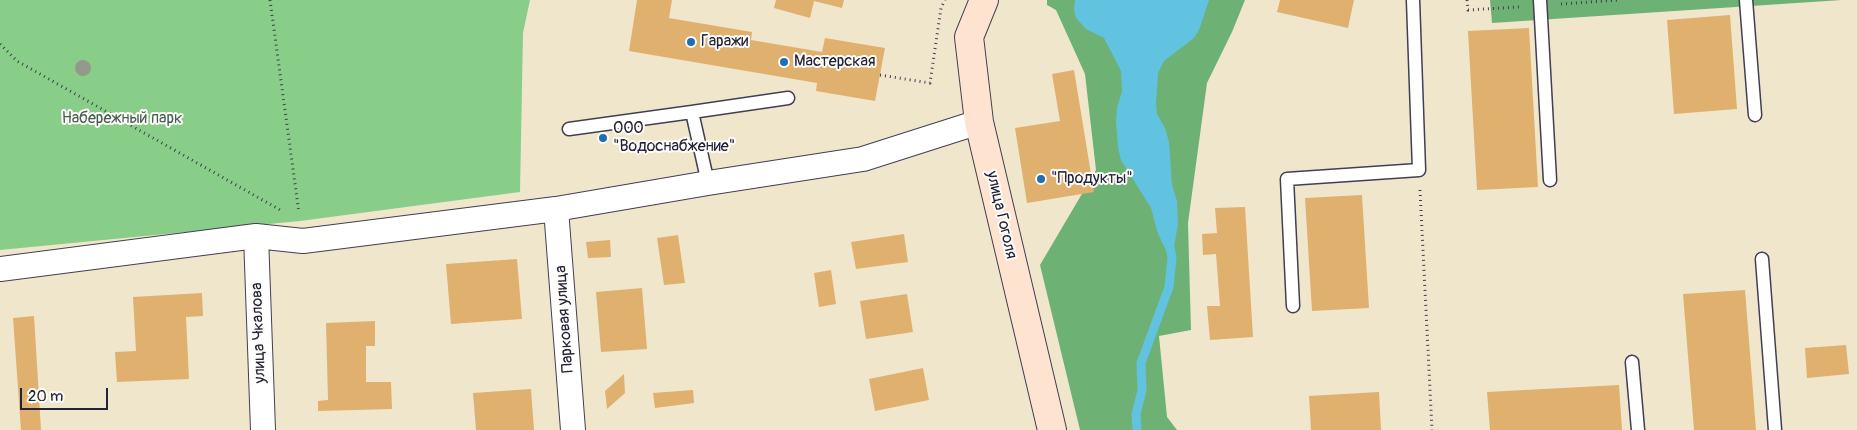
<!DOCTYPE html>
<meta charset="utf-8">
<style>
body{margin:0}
#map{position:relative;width:1857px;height:430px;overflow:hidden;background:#f0e6cc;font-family:Pangolin,sans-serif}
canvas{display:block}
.scale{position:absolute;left:20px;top:388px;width:88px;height:22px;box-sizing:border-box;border:2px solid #22223b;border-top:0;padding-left:6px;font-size:15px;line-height:18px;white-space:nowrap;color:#22223b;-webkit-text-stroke:4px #fdfcf7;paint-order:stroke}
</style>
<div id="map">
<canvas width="1857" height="430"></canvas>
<div class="scale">20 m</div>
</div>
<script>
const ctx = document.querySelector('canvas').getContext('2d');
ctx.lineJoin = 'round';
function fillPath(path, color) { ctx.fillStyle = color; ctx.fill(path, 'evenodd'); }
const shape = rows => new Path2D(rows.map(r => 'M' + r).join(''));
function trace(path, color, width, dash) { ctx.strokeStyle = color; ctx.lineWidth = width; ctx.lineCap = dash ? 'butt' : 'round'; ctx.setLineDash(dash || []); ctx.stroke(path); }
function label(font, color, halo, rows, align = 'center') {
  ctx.font = font + ' Pangolin,sans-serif'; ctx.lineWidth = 4; ctx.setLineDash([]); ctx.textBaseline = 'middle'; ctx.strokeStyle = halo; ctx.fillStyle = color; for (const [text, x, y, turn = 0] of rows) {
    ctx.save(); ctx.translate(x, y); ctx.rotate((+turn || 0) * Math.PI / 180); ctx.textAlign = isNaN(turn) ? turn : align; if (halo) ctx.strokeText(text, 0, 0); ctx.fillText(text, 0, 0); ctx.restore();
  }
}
const green = shape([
 [0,0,530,0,523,33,520,192,300,221,0,250]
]);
const forest = shape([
 [1047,0,1245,0,1232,32,1207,83,1188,223,1191,330,1159,336,1167,417,1177,430,1080,430,1040,265,1096,170,1085,74,1056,10,1047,5],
 [1490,0,1842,0,1492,23]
]);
const water = shape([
 [1075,0,1209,0,1199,30,1194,38,1164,61,1158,73,1156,104,1157,114,1165,128,1169,142,1172,185,1177,201,1178,224,1172,258,1166,250,1158,234,1151,208,1121,160,1118,147,1116,121,1117,108,1122,91,1121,71,1104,38,1086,29,1076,18,1074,10]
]);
const stream = shape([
 [1137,430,1136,414,1142,390,1141,363,1169,287,1172,258,1170,247]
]);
const building = shape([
 [637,0,672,0,669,18,752,32,751,40,822,52,825,38,885,48,875,101,816,91,817,83,629,51],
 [776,0,844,0,842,8,814,1,810,18,774,8],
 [1280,0,1354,0,1348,28,1277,12],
 [1730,15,1737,109,1674,114,1667,20],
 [1529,28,1538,187,1477,190,1468,31],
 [1074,70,1094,192,1027,203,1015,128,1060,121,1052,74],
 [1362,195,1369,308,1312,311,1305,198],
 [1245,207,1253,337,1210,340,1207,306,1220,306,1216,254,1203,255,1202,234,1217,233,1215,208],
 [904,234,908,262,856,269,851,242],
 [678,235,685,283,664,285,657,238],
 [610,240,611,257,588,258,586,242],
 [517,259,522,319,451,324,446,264],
 [831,270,836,304,819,307,814,273],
 [642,288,647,349,601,352,596,292],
 [1745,290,1756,430,1694,430,1683,294],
 [202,293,203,316,186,317,189,379,117,382,115,352,136,351,133,297],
 [907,294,913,332,866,339,860,301],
 [34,316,41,430,21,430,13,318],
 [375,321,375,346,366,346,366,382,391,382,392,409,318,411,318,401,328,400,326,323],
 [1846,345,1849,374,1807,378,1805,348],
 [923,368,929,400,875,411,869,379],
 [624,374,625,393,607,409,605,391],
 [1619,385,1622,430,1490,430,1487,392],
 [531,389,534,430,476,430,473,393],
 [693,390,694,403,655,408,653,393],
 [1379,392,1381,430,1311,430,1309,396]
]);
const path = shape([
 [270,0,299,213],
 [1467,0,1468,10,1519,7],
 [1561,4,1618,0],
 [0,44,17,61,282,211],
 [880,75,930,83,941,8,945,0],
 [1420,190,1432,430]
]);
const lane = shape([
 [1540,0,1550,180],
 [1746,0,1755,115],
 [692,112,788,98],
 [569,129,692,112,708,183],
 [1762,259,1775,430],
 [1293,306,1287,179,1419,170,1413,0],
 [1632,362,1638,430]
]);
const street = shape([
 [556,209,573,430],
 [256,236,263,430],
 [0,269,256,236,303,241,556,209,708,183,863,159,979,122]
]);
const secondary = shape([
 [984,0,969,37,979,122,1052,430]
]);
const trees = [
 [83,68]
];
const markers = [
 [691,42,5,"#1f6fb2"],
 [784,62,5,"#1f6fb2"],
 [603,138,5,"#1f6fb2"],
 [1041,179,5,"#1f6fb2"]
];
const poiNames = [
 ["Гаражи",701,42],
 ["Мастерская",794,62],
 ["ООО",613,129],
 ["\"Водоснабжение\"",613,147],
 ["\"Продукты\"",1051,179]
];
const parkNames = [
 ["Набережный парк",122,119]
];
const streetNames = [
 ["улица Гоголя",1001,215,77],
 ["Парковая улица",565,319,-94],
 ["улица Чкалова",259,333,-92]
];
fillPath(green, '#88ce88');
fillPath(forest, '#6eb174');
fillPath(water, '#62c3e0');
trace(stream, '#62c3e0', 9);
fillPath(building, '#e0b06f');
trace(lane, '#413f51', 15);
trace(street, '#413f51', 26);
trace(secondary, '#413f51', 30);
trace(path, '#413f51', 3, [1, 4]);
trace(lane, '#fff', 12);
trace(street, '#fff', 24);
trace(secondary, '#fee3d1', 28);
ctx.fillStyle = '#929b8b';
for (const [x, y] of trees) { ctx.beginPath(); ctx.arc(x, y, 8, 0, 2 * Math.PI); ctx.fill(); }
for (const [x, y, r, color] of markers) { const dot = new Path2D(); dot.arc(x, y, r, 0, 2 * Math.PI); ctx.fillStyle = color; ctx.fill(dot); trace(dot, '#fdfcf7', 2); }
label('16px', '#22223b', '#fdfcf7', poiNames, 'left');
label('16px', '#465e56', '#fdfcf7', parkNames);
label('16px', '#22223b', '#fdfcf7', streetNames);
</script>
